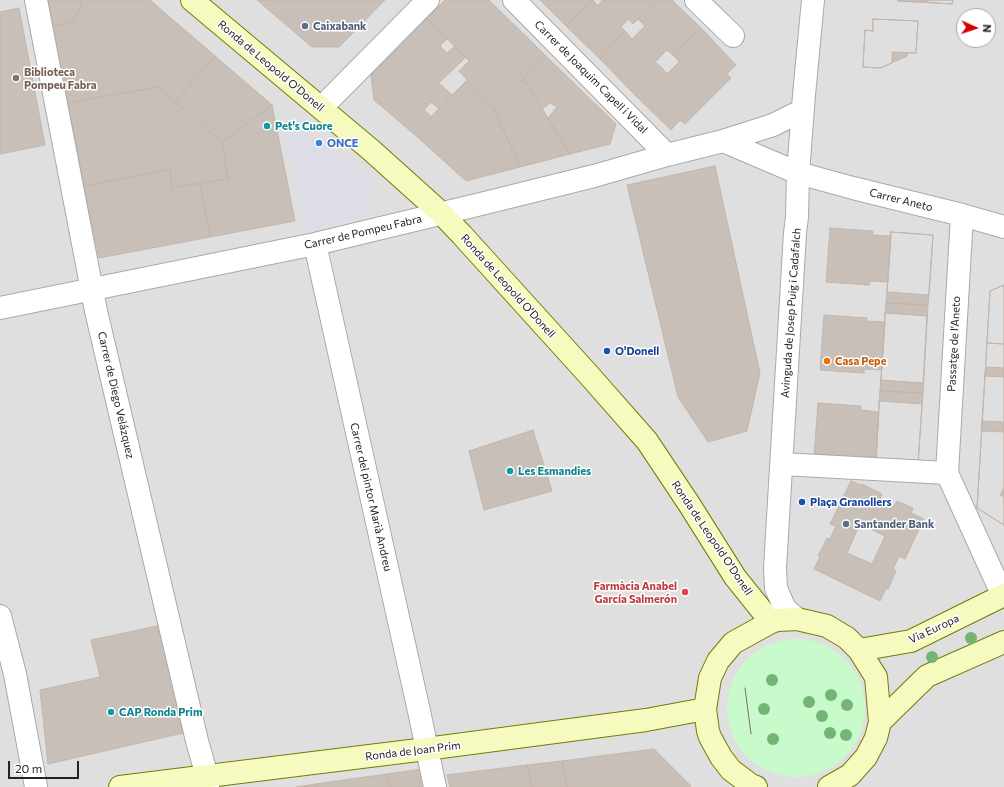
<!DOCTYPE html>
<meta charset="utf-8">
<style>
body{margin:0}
#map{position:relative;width:1004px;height:787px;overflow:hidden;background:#f2efe9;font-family:Commissioner,sans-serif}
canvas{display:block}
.north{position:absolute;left:956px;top:8px;width:40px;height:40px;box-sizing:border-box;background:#fff;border:1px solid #a7a7a7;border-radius:50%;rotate:93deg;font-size:11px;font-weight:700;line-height:16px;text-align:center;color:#222}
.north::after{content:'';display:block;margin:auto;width:14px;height:18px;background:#d40000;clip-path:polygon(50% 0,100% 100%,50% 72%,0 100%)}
.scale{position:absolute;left:8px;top:761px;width:71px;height:18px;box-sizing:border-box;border:2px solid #222;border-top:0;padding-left:5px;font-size:12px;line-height:14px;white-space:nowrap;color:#222;-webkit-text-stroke:3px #fff;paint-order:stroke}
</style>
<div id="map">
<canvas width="1004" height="787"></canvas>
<div class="north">N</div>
<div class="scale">20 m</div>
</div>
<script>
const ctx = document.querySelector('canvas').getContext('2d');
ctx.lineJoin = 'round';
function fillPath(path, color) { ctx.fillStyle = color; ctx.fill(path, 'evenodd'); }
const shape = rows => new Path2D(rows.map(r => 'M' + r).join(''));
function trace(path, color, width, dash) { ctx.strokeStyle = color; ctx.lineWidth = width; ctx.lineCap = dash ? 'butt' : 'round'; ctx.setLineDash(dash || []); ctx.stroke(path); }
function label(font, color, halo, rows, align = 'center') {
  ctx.font = font + ' Commissioner,sans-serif'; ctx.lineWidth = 3; ctx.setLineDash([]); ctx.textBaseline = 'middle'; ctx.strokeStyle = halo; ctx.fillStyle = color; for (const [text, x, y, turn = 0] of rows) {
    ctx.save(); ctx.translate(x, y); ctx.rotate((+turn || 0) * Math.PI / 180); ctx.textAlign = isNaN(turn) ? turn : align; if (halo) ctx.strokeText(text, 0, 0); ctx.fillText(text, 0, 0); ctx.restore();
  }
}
const residential = shape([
 [0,0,1004,0,1004,787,0,787],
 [964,16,988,16,988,40,964,40]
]);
const park = shape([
 '727 708a69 69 0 1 1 138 0a69 69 0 1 1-138 0Z'
]);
const plaza = shape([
 [284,114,374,180,365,218,305,231]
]);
const building = shape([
 [47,0,79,0,82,6,72,22,52,26,47,0],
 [79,0,150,0,215,56,175,102,157,87,68,103,52,26,72,22,82,6,79,0],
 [257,0,385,0,339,47,312,47,257,0],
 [445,0,489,0,546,56,494,109,459,71,469,61,427,18,445,0],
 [540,0,593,0,566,26,540,0],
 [593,0,598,6,602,0,657,0,633,24,628,19,621,27,625,31,600,59,566,26,593,0],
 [657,0,672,0,701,28,673,55,667,50,655,62,662,68,635,95,600,59,625,31,632,39,645,26,638,19,657,0],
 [898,0,920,0,920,2,898,1,898,0],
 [898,0,953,0,952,4,898,1,898,0],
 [927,0,953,0,952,4,927,2,927,0],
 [19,8,45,145,0,154,0,12,19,8],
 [427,18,447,39,440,46,447,53,455,46,466,57,439,83,452,95,439,109,431,102,424,110,432,117,414,134,374,100,371,75,427,18],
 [873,19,918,21,916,53,892,52,892,63,880,68,863,67,865,30,873,31,873,19],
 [873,19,918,21,916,53,907,53,907,56,880,68,863,67,865,30,873,31,873,19],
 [701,28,736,65,727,74,731,78,685,124,680,120,671,130,635,95,662,68,667,74,679,62,673,55,701,28],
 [215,56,272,105,222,142,175,102,215,56],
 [546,56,616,124,610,144,570,154,548,118,557,107,550,103,542,109,524,79,546,56],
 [524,79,570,154,520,167,494,109,524,79],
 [467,80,494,109,520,167,466,181,414,134,467,80],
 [157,87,222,142,228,179,172,188,170,169,84,186,68,103,157,87],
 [272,105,295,221,210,237,200,183,228,179,222,142,272,105],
 [715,166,760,373,747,431,708,442,678,397,627,185,715,166],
 [170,169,172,188,200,183,210,237,99,258,84,186,170,169],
 [830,228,873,231,872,235,891,236,888,282,870,281,869,285,826,282,830,228],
 [891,232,933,235,929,295,887,292,891,232],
 [891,232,933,235,928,305,886,303,891,232],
 [1004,285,1004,525,977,508,990,291,1004,285],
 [1004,285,1004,344,987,343,990,291,1004,285],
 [886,303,928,305,923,393,880,391,886,303],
 [885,313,927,316,923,383,881,380,885,313],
 [824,315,867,318,867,321,885,322,882,370,864,369,864,373,820,370,824,315],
 [987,343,1004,344,1004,525,977,508,987,343],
 [986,367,1004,368,1004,377,985,376,986,367],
 [880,391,923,393,918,464,876,461,880,391],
 [879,401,922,404,918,464,876,461,879,401],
 [818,403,861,406,861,410,879,412,876,457,858,456,858,459,814,457,818,403],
 [982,421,1004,422,1004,432,981,431,982,421],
 [533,430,552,491,484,510,469,451,533,430],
 [851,481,861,485,862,484,882,494,880,499,894,506,897,501,913,508,911,513,924,519,905,559,899,556,893,569,896,571,888,589,886,588,880,601,814,569,820,557,818,556,827,538,830,539,836,526,830,524,851,481],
 [1004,488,1004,497,1000,495,1004,488],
 [860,524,885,536,872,564,847,553,860,524],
 [162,625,183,733,48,764,40,690,100,677,91,640,162,625],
 [654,749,691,786,690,787,567,787,562,761,654,749],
 [562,761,567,787,532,787,527,765,562,761],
 [527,765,532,787,450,787,447,775,527,765],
 [422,769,426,787,390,787,387,774,422,769],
 [387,774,390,787,316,787,316,784,387,774],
 [316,784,316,787,296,787,316,784]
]);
const street = shape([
 [36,0,96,311,197,741,207,776,208,787],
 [514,0,667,155],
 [696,0,733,36],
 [321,108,428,0],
 [723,141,798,173,853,188,962,215,1004,227],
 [962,215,947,473,1003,596],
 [315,244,419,711,435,787],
 [0,308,315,244,485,203,594,176,667,155,723,141,773,125,803,110],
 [782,464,947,473],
 [0,616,15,674,36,787],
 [797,619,785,609,776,588,775,568,795,233,797,217,798,173,804,95,813,0]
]);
const secondary = shape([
 [192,0,371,150,441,213,462,235,588,374,647,441,689,504,735,577,771,622],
 [859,650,911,641,1004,595],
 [880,722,927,676,1004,642],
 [120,787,426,749,646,720,705,709],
 [756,787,751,785,731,770,721,757,710,737,708,731,705,709,710,678,718,661,733,643,771,622,778,620,797,619,827,626,847,638,859,650,876,677,880,722,876,738,866,757,850,775,829,787]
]);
const tram = shape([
 [745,688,751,734]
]);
const trees = [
 [971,638],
 [932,657],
 [772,680],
 [831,695],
 [809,702],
 [847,705],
 [764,709],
 [822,716],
 [830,733],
 [846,735],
 [773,739]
];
const markers = [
 [305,26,4,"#5c6f8a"],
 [16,78,4,"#8d6e63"],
 [267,126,4,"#0f9aa8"],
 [319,143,4,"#3f7fe0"],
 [607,351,4,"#1a4fb4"],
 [827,361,4,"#e8710a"],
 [510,471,4,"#0f9aa8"],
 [802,502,4,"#1a4fb4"],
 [846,524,4,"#5c6f8a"],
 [685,592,4,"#e0444e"],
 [111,712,4,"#0f9aa8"]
];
const serviceNames = [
 ["Caixabank",313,26],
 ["Santander Bank",854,524]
];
const streetNames = [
 ["Ronda de Leopold O'Donell",271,66,40],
 ["Carrer de Joaquim Capell i Vidal",591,77,45],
 ["Carrer Aneto",901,200,14],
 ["Carrer de Pompeu Fabra",363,232,-13],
 ["Ronda de Leopold O'Donell",508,286,48],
 ["Avinguda de Josep Puig i Cadafalch",791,313,-86],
 ["Passatge de l'Aneto",954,344,-87],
 ["Carrer de Diego Velázquez",116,395,77],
 ["Carrer del pintor Marià Andreu",371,497,77],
 ["Ronda de Leopold O'Donell",712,538,56],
 ["Via Europa",934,629,-25],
 ["Ronda de Joan Prim",413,751,-7]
];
const educationNames = [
 ["Biblioteca",24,72],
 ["Pompeu Fabra",24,85]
];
const cultureNames = [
 ["Pet's Cuore",275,126],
 ["Les Esmandies",518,471],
 ["CAP Ronda Prim",119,712]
];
const shopNames = [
 ["ONCE",327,143]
];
const transitNames = [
 ["O'Donell",615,351],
 ["Plaça Granollers",810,502]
];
const foodNames = [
 ["Casa Pepe",835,361]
];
const healthNames = [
 ["Farmàcia Anabel",677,586],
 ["García Salmerón",677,599]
];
fillPath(residential, '#e0dfdf');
fillPath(park, '#c8facc');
fillPath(plaza, '#dddde8');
fillPath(building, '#c7bfb8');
trace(building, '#c4b6ab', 1);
trace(street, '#a9a9a9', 24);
trace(secondary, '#707d05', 24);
trace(street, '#fff', 22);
trace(secondary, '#f7fabf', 22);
trace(tram, '#707070', 1);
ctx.fillStyle = '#74b475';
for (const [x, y] of trees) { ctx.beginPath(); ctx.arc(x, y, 6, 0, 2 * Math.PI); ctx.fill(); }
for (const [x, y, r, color] of markers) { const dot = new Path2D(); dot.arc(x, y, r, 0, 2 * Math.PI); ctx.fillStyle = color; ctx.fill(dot); trace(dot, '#fff', 1.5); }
label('bold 11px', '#4e5e75', '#fff', serviceNames, 'left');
label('11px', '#222', '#fff', streetNames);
label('bold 11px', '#785e54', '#fff', educationNames, 'left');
label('bold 11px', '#0d838f', '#fff', cultureNames, 'left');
label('bold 11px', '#366cbe', '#fff', shopNames, 'left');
label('bold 11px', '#164399', '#fff', transitNames, 'left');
label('bold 11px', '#c56008', '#fff', foodNames, 'left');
label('bold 11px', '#be3a42', '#fff', healthNames, 'right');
</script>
